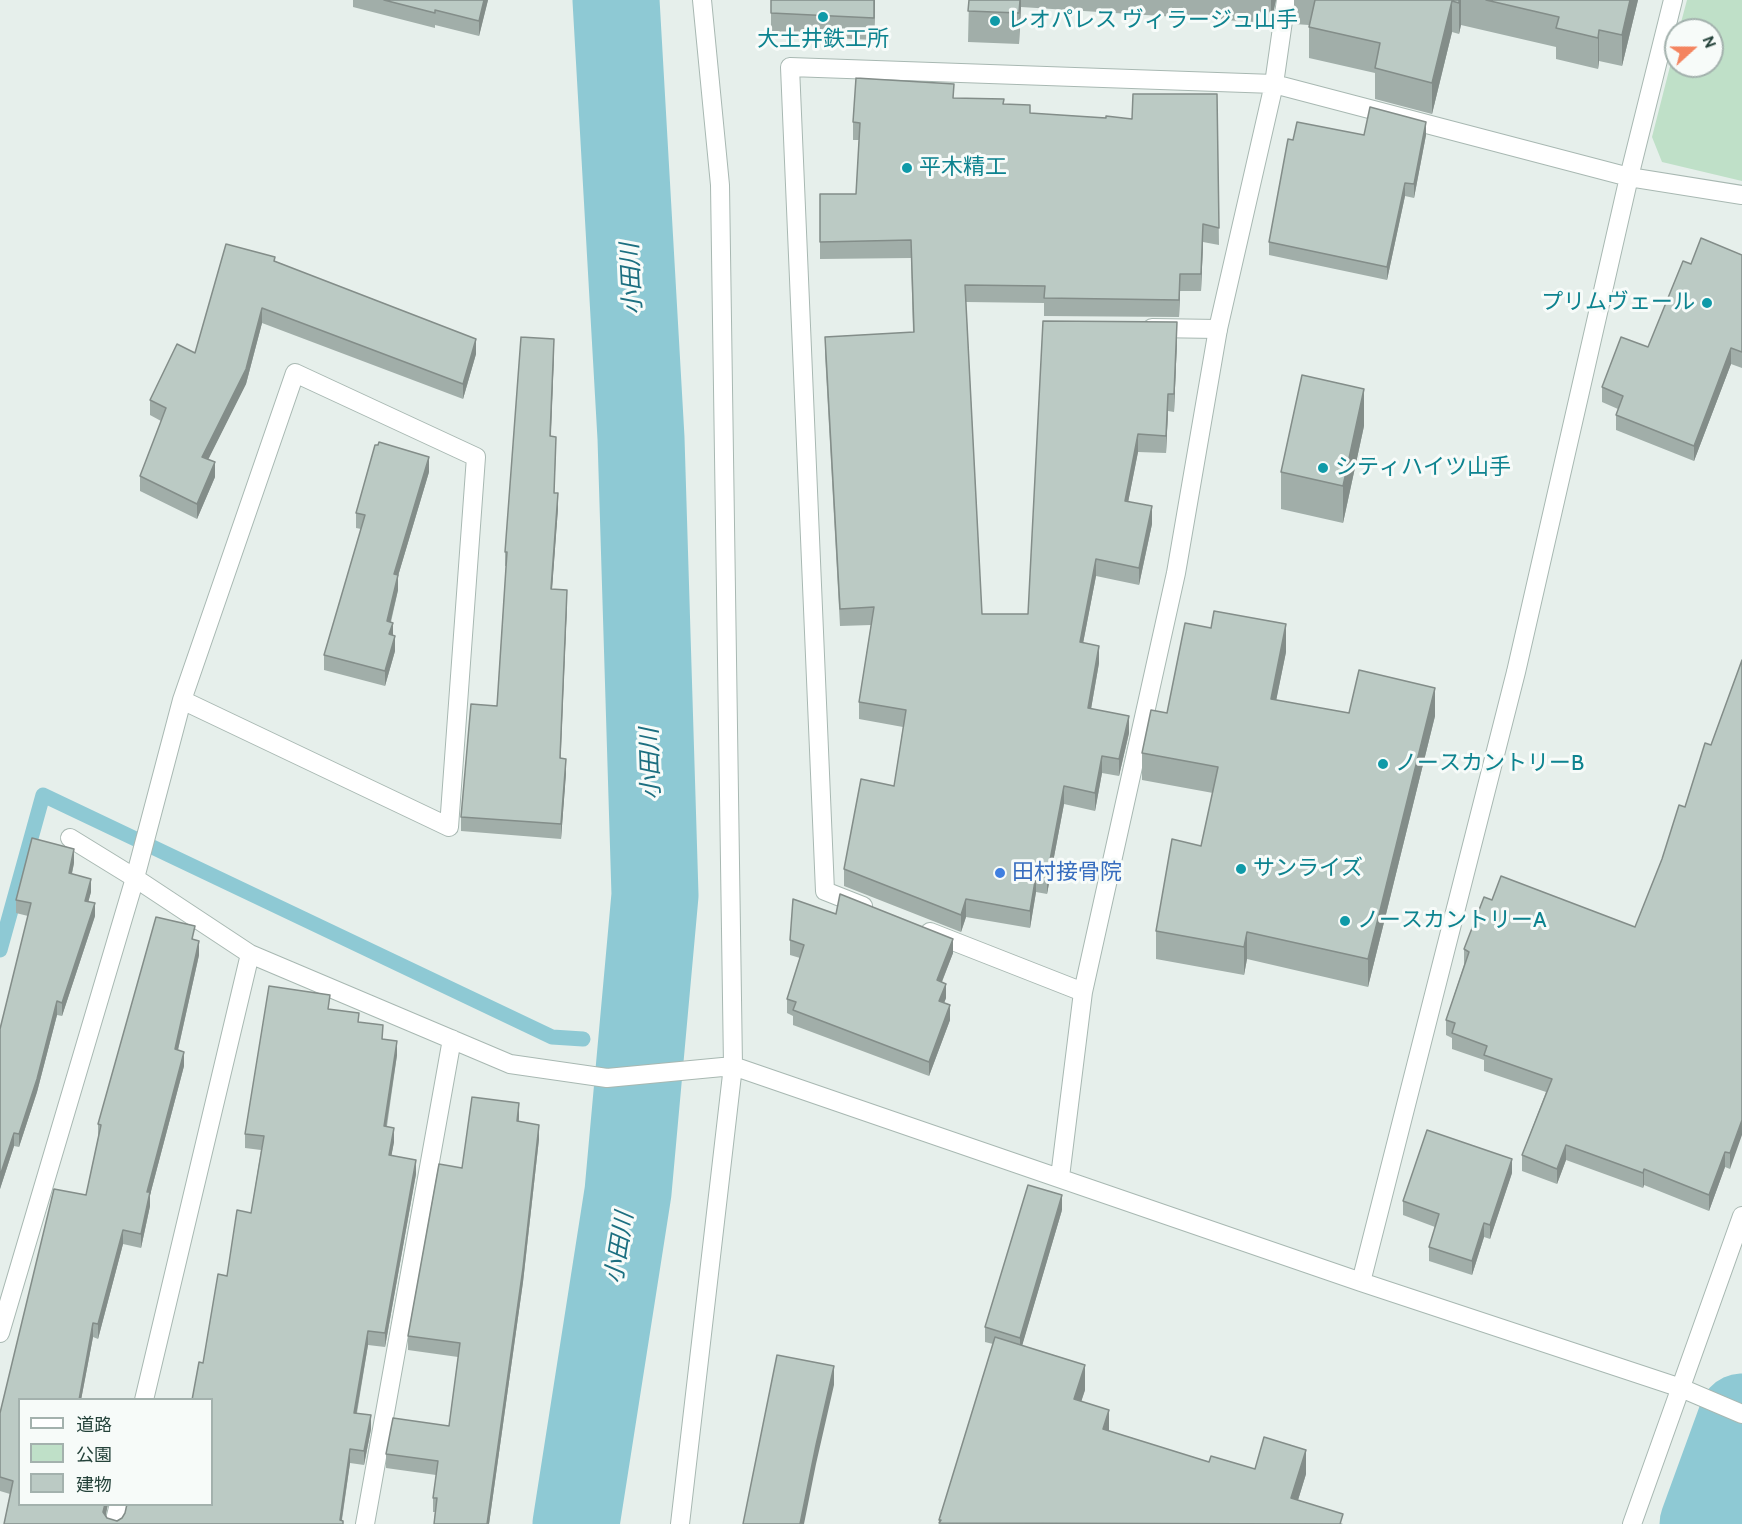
<!DOCTYPE html>
<meta charset="utf-8">
<style>
body{margin:0}
#map{position:relative;width:1742px;height:1524px;overflow:hidden;background:#e6efeb;font-family:Cabin,"Noto Sans JP",sans-serif}
canvas{display:block}
.legend{position:absolute;left:18px;top:1398px;width:195px;height:108px;box-sizing:border-box;background:#f7fbf9;border:2px solid #a3b1ad;margin:0;padding:8px 10px;list-style:none;font-size:18px;color:#24423a}
.legend li{display:flex;align-items:center;gap:12px;height:30px}
.legend b{width:30px;border:2px solid #a3b1ad}
.north{position:absolute;left:1664px;top:18px;width:60px;height:60px;box-sizing:border-box;background:#f7fbf9;border:2px solid #a3b1ad;border-radius:50%;rotate:69deg;font-size:16px;font-weight:700;line-height:24px;text-align:center;color:#24423a}
.north::after{content:'';display:block;margin:auto;width:21px;height:27px;background:#f4845f;clip-path:polygon(50% 0,100% 100%,50% 72%,0 100%)}
</style>
<div id="map">
<canvas width="1742" height="1524"></canvas>
<ul class="legend">
<li><b style="height:8px;background:#fff"></b>道路</li>
<li><b style="height:16px;background:#bfe0c8"></b>公園</li>
<li><b style="height:16px;background:#bbcac4"></b>建物</li>
</ul>
<div class="north">N</div>
</div>
<script>
const ctx = document.querySelector('canvas').getContext('2d');
ctx.lineJoin = 'round';
function fillPath(path, color) { ctx.fillStyle = color; ctx.fill(path, 'evenodd'); }
const shape = rows => new Path2D(rows.map(r => 'M' + r).join(''));
function trace(path, color, width, dash) { ctx.strokeStyle = color; ctx.lineWidth = width; ctx.lineCap = dash ? 'butt' : 'round'; ctx.setLineDash(dash || []); ctx.stroke(path); }
function label(font, color, halo, rows, align = 'center') {
  ctx.font = font + ' Cabin,"Noto Sans JP",sans-serif'; ctx.lineWidth = 6; ctx.setLineDash([]); ctx.textBaseline = 'middle'; ctx.strokeStyle = halo; ctx.fillStyle = color; for (const [text, x, y, turn = 0] of rows) {
    ctx.save(); ctx.translate(x, y); ctx.rotate((+turn || 0) * Math.PI / 180); ctx.textAlign = isNaN(turn) ? turn : align; if (halo) ctx.strokeText(text, 0, 0); ctx.fillText(text, 0, 0); ctx.restore();
  }
}
const green = shape([
 [1687,0,1742,0,1742,181,1662,162,1652,137,1676,43,1676,66,1712,66,1712,30,1679,30]
]);
const stream = shape([
 [0,950,43,795,552,1037,583,1039],
 [622,1035,642,1036]
]);
const river = shape([
 [576,1524,628,1192,655,895,641,438,616,0],
 [1703,1524,1742,1417]
]);
const lane = shape([
 [1152,328,1218,329],
 [70,838,135,878]
]);
const street = shape([
 [135,878,250,954,510,1064,607,1078,733,1066,1361,1282,1681,1388,1742,1414],
 [863,906,825,891,790,67,1274,84,1629,177,1742,195],
 [930,932,1083,992],
 [1060,1177,1083,992,1176,573,1218,329,1274,84,1286,0],
 [1361,1282,1516,672,1629,177,1673,0],
 [0,1333,135,878,182,700,295,373,476,457,449,827,182,700],
 [144,1400,250,954],
 [114,1524,119,1504],
 [365,1524,452,1039],
 [680,1524,733,1066,720,185,702,0],
 [1632,1524,1742,1216]
]);
const wall = shape([
 [353,0,488,0,479,36,435,25,435,28,353,7],
 [771,0,875,0,874,40,771,35],
 [969,0,1276,0,1271,23,1021,7,1019,44,968,42],
 [1294,0,1638,0,1622,66,1599,61,1598,69,1556,59,1556,47,1461,25,1459,34,1452,32,1432,114,1375,99,1375,73,1309,58,1309,25,1294,24],
 [1217,94,1219,245,1203,242,1201,291,1180,291,1179,317,1044,316,1044,303,966,302,982,614,1028,614,1177,340,1174,412,1168,411,1166,453,1138,452,1128,502,1152,524,1139,585,1096,576,1083,643,1099,663,1091,709,1129,733,1119,776,1102,773,1095,811,1064,804,1047,894,1036,892,1030,928,966,917,961,932,844,886,844,869,894,786,903,727,859,719,859,702,871,625,840,626,825,354,825,337,913,332,911,258,820,259,820,194,856,194,859,140,853,140,853,122,954,98,1004,104,1030,113,1106,118,1132,119],
 [1364,135,1426,135,1414,198,1405,196,1387,280,1269,255,1269,242],
 [1742,255,1742,368,1731,364,1694,461,1616,430,1616,415,1618,409,1602,402,1602,387,1648,347,1691,264],
 [275,261,476,354,463,399,262,323,246,384,208,459,215,477,197,519,140,491,140,476,161,421,150,415,150,400,195,353],
 [554,353,551,436,556,451,554,493,558,508,552,589,567,604,560,758,566,773,561,839,461,831,461,817,497,706,506,566,505,566,505,552],
 [1364,426,1343,523,1281,509,1281,472],
 [429,472,398,576,398,590,391,622,395,651,385,686,324,670,324,655,361,529,356,528,356,513],
 [1286,652,1276,700,1349,713,1435,716,1368,987,1247,959,1244,975,1156,959,1156,931,1201,846,1213,793,1142,780,1142,753,1167,713],
 [1742,660,1730,1169,1725,1167,1709,1211,1644,1185,1643,1188,1566,1160,1557,1184,1522,1171,1522,1155,1546,1092,1484,1071,1484,1060,1452,1049,1452,1038,1446,1035,1446,1020,1464,965,1464,949,1492,900,1635,927,1685,807,1711,745],
 [74,863,72,874,91,892,88,902,95,916,62,1016,57,1015,37,1092,19,1147,14,1146,0,1189,0,1029,28,916,16,913,16,900],
 [836,914,953,953,942,982,946,998,944,1003,950,1020,929,1076,793,1025,793,1016,787,1013,787,999,800,958,790,955,790,940],
 [195,940,199,955,178,1050,184,1066,150,1195,150,1206,141,1248,123,1244,98,1339,93,1337,81,1400,20,1400,108,1504,105,1516,107,1518,117,1521,212,1504,203,1363,227,1276,251,1213,261,1150,245,1148,245,1134,330,1009,359,1022,383,1039,397,1055,387,1126,394,1142,391,1156,416,1174,385,1347,368,1345,357,1413,371,1429,364,1465,350,1463,342,1520,343,1524,4,1524,10,1494,0,1491,0,1413,86,1195,98,1138,98,1124],
 [519,1117,519,1122,539,1139,523,1282,489,1524,434,1524,435,1512,433,1512,433,1498,436,1475,386,1468,386,1454,449,1426,458,1357,408,1350,408,1336,462,1168],
 [1512,1173,1490,1239,1484,1237,1472,1275,1429,1261,1429,1247,1435,1227,1403,1215,1403,1201],
 [1062,1210,1022,1345,1085,1390,1081,1401,1109,1431,1209,1462,1255,1469,1306,1474,1298,1500,1343,1524,939,1524,939,1520,993,1344,985,1342,985,1327]
]);
const shadedWall = shape([
 [484,0,488,0,479,36,479,21],
 [874,0,875,0,874,40],
 [1020,0,1021,0,1021,7,1019,44],
 [1271,0,1276,0,1271,23],
 [1459,0,1461,0,1461,25,1459,34],
 [1630,0,1638,0,1622,66,1622,35],
 [1452,1,1452,32,1432,114,1432,83],
 [1599,30,1599,61,1598,69,1598,38],
 [1426,122,1426,135,1414,198,1414,184],
 [1405,183,1405,196,1387,280,1387,267],
 [1203,224,1203,242,1201,291,1201,274],
 [1180,274,1180,291,1179,317,1179,300],
 [262,308,262,323,246,384,202,472,202,457],
 [1177,322,1177,340,1174,412,1174,394],
 [476,339,476,354,463,399,463,384],
 [554,339,554,353,550,451,550,436],
 [1731,348,1731,364,1694,461,1694,446],
 [1364,389,1364,426,1343,523,1343,486],
 [1168,394,1168,411,1166,453,1166,436],
 [1138,434,1138,452,1125,518,1125,501],
 [429,457,429,472,398,576,398,590,387,636,387,621,394,574],
 [215,462,215,477,197,519,197,504],
 [558,493,558,508,551,603,551,589],
 [1152,506,1152,524,1139,585,1139,568],
 [1096,559,1096,576,1080,659,1080,642],
 [567,590,567,604,560,773,560,758],
 [393,623,393,638,389,634],
 [1286,624,1286,652,1271,726,1271,699],
 [395,636,395,651,385,686,385,671],
 [1099,646,1099,663,1088,726,1088,708],
 [1435,688,1435,716,1368,987,1368,959],
 [1129,716,1129,733,1119,776,1119,759],
 [1102,756,1102,773,1095,811,1095,793],
 [566,759,566,773,561,839,561,824],
 [1064,786,1064,804,1047,894,1047,876],
 [74,849,74,863,69,886,69,873],
 [1036,875,1036,892,1030,928,1030,911],
 [91,879,91,892,85,914,85,901],
 [966,899,966,917,961,932,961,915],
 [95,903,95,916,62,1016,62,1003],
 [1247,932,1247,959,1244,975,1244,947],
 [953,939,953,953,937,994,937,980],
 [199,941,199,955,175,1063,175,1049],
 [946,984,946,998,939,1016,939,1001],
 [57,1001,57,1015,37,1092,19,1147,19,1134],
 [950,1005,950,1020,929,1076,929,1062],
 [397,1041,397,1055,384,1140,384,1126],
 [184,1052,184,1066,150,1195,150,1206,141,1248,141,1234,147,1192],
 [519,1103,519,1117,517,1135,517,1121],
 [1742,1120,1742,1135,1730,1169,1730,1153],
 [539,1125,539,1139,523,1282,489,1524,487,1524],
 [394,1128,394,1142,389,1169,389,1155],
 [14,1133,14,1146,0,1189,0,1176],
 [1566,1145,1566,1160,1557,1184,1557,1169],
 [1725,1152,1725,1167,1709,1211,1709,1195],
 [1512,1159,1512,1173,1490,1239,1490,1225],
 [416,1160,416,1174,385,1347,385,1333],
 [1644,1169,1644,1185,1643,1188,1643,1173],
 [1062,1195,1062,1210,1020,1353,1020,1338],
 [1484,1223,1484,1237,1472,1275,1472,1261],
 [123,1230,123,1244,98,1339,98,1324],
 [93,1323,93,1337,81,1400,79,1400],
 [368,1331,368,1345,354,1427,354,1413],
 [1085,1365,1085,1390,1074,1424,1074,1399],
 [834,1366,834,1385,816,1464,804,1524,800,1524,816,1445],
 [1109,1410,1109,1435,1103,1429],
 [371,1415,371,1429,364,1465,364,1451],
 [350,1449,350,1463,341,1524,340,1520],
 [1306,1450,1306,1474,1291,1523,1291,1498],
 [105,1504,108,1504,104,1524,103,1512]
]);
const building = shape([
 [384,0,484,0,479,21,435,10,435,13,384,0],
 [771,0,874,0,874,18,771,13,771,0],
 [969,0,1020,0,1019,13,968,11,969,0],
 [1315,0,1459,0,1459,3,1452,1,1432,83,1375,68,1380,43,1309,27,1315,0],
 [1486,0,1630,0,1622,35,1599,30,1598,38,1556,28,1559,17,1486,0],
 [856,78,954,84,953,98,1004,99,1003,104,1030,105,1030,113,1106,118,1106,116,1132,119,1133,94,1217,94,1219,228,1203,224,1201,274,1180,274,1179,300,1044,298,1045,286,965,285,982,614,1028,614,1043,321,1177,322,1174,394,1168,394,1166,436,1138,434,1125,501,1152,506,1139,568,1096,559,1080,642,1099,646,1088,708,1129,716,1119,759,1102,756,1095,793,1064,786,1047,876,1036,875,1030,911,966,899,961,915,844,869,861,779,894,786,906,710,859,702,874,607,840,609,825,337,914,332,911,240,820,242,820,194,856,194,860,123,853,122,856,78],
 [1370,107,1426,122,1414,184,1405,183,1387,267,1269,242,1288,139,1293,140,1297,122,1364,135,1370,107],
 [1701,238,1742,255,1742,352,1731,348,1694,446,1616,415,1623,396,1602,387,1621,337,1648,347,1683,261,1691,264,1701,238],
 [226,244,275,257,274,261,476,339,463,384,262,308,246,369,202,457,215,462,197,504,140,476,166,408,150,400,177,344,195,353,226,244],
 [521,337,554,339,550,436,556,437,554,493,558,493,551,589,567,590,560,758,566,759,561,824,461,817,471,704,497,706,507,552,505,552,521,337],
 [1302,375,1364,389,1343,486,1281,472,1302,375],
 [379,442,429,457,394,574,398,575,387,621,393,623,389,634,395,636,385,671,324,655,365,515,356,513,375,445,378,445,379,442],
 [1214,611,1286,624,1271,699,1349,713,1359,670,1435,688,1368,959,1247,932,1244,947,1156,931,1172,839,1201,846,1218,767,1142,753,1151,710,1167,713,1185,623,1211,628,1214,611],
 [1742,660,1742,1120,1730,1153,1725,1152,1709,1195,1644,1169,1643,1173,1566,1145,1557,1169,1522,1155,1552,1079,1484,1055,1487,1046,1452,1033,1455,1023,1446,1020,1469,952,1464,949,1484,897,1492,900,1501,876,1635,927,1662,859,1679,805,1685,807,1705,743,1711,745,1742,660],
 [32,838,74,849,69,873,91,879,85,901,95,903,62,1003,57,1001,37,1079,19,1134,14,1133,0,1176,0,1029,31,903,16,900,32,838],
 [840,894,953,939,937,980,946,984,939,1001,950,1005,929,1062,793,1010,796,1002,787,999,804,945,790,940,793,899,836,914,840,894],
 [156,917,195,926,192,939,199,941,175,1049,184,1052,147,1192,150,1192,141,1234,123,1230,98,1324,93,1323,79,1400,20,1400,20,1504,105,1504,103,1512,107,1518,117,1521,122,1518,125,1513,127,1504,212,1504,212,1400,192,1400,199,1362,203,1363,218,1274,227,1276,237,1210,251,1213,264,1136,245,1134,269,986,330,995,328,1009,359,1013,358,1022,383,1025,382,1039,397,1041,384,1126,394,1128,389,1155,416,1160,385,1333,368,1331,354,1413,371,1415,364,1451,350,1449,340,1520,343,1521,343,1524,4,1524,13,1481,0,1477,0,1413,54,1189,86,1195,101,1125,98,1124,156,917],
 [472,1097,519,1103,517,1121,539,1125,523,1268,487,1524,434,1524,437,1498,433,1498,438,1461,386,1454,393,1418,449,1426,460,1343,408,1336,439,1164,462,1168,472,1097],
 [1427,1130,1512,1159,1490,1225,1484,1223,1472,1261,1429,1247,1439,1214,1403,1201,1427,1130],
 [1028,1185,1062,1195,1020,1338,985,1327,1028,1185],
 [995,1337,1085,1365,1074,1399,1109,1410,1103,1429,1209,1462,1211,1456,1255,1469,1264,1437,1306,1450,1291,1498,1343,1514,1340,1524,939,1523,941,1520,939,1520,995,1337],
 [777,1355,834,1366,816,1445,800,1524,743,1524,777,1355]
]);
const markers = [
 [823,17,6,"#0f9aa8"],
 [995,21,6,"#0f9aa8"],
 [907,168,6,"#0f9aa8"],
 [1707,303,6,"#0f9aa8"],
 [1323,468,6,"#0f9aa8"],
 [1383,764,6,"#0f9aa8"],
 [1241,869,6,"#0f9aa8"],
 [1000,873,6,"#3f7fe0"],
 [1345,921,6,"#0f9aa8"]
];
const cultureNames = [
 ["レオパレス ヴィラージュ山手",1007,21],
 ["大土井鉄工所",823,40,"center"],
 ["平木精工",919,168],
 ["プリムヴェール",1695,303,"right"],
 ["シティハイツ山手",1335,468],
 ["ノースカントリーB",1395,764],
 ["サンライズ",1253,869],
 ["ノースカントリーA",1357,921]
];
const shopNames = [
 ["田村接骨院",1012,873]
];
const waterNames = [
 ["小田川",632,279,-93],
 ["小田川",651,764,-92],
 ["小田川",620,1248,-81]
];
fillPath(green, '#bfe0c8');
trace(stream, '#8ec9d4', 15);
trace(river, '#8ec9d4', 87);
trace(lane, '#a8b8b2', 20);
trace(street, '#a8b8b2', 20);
trace(lane, '#fff', 18);
trace(street, '#fff', 18);
fillPath(wall, '#a1aea9');
fillPath(shadedWall, '#838d89');
fillPath(building, '#bbcac4');
trace(building, '#838d89', 1.5);
for (const [x, y, r, color] of markers) { const dot = new Path2D(); dot.arc(x, y, r, 0, 2 * Math.PI); ctx.fillStyle = color; ctx.fill(dot); trace(dot, '#f7fbf9', 2); }
label('22px', '#0d838f', '#f7fbf9', cultureNames, 'left');
label('22px', '#366cbe', '#f7fbf9', shopNames, 'left');
label('italic 24px', '#1c6f80', '#f7fbf9', waterNames);
</script>
